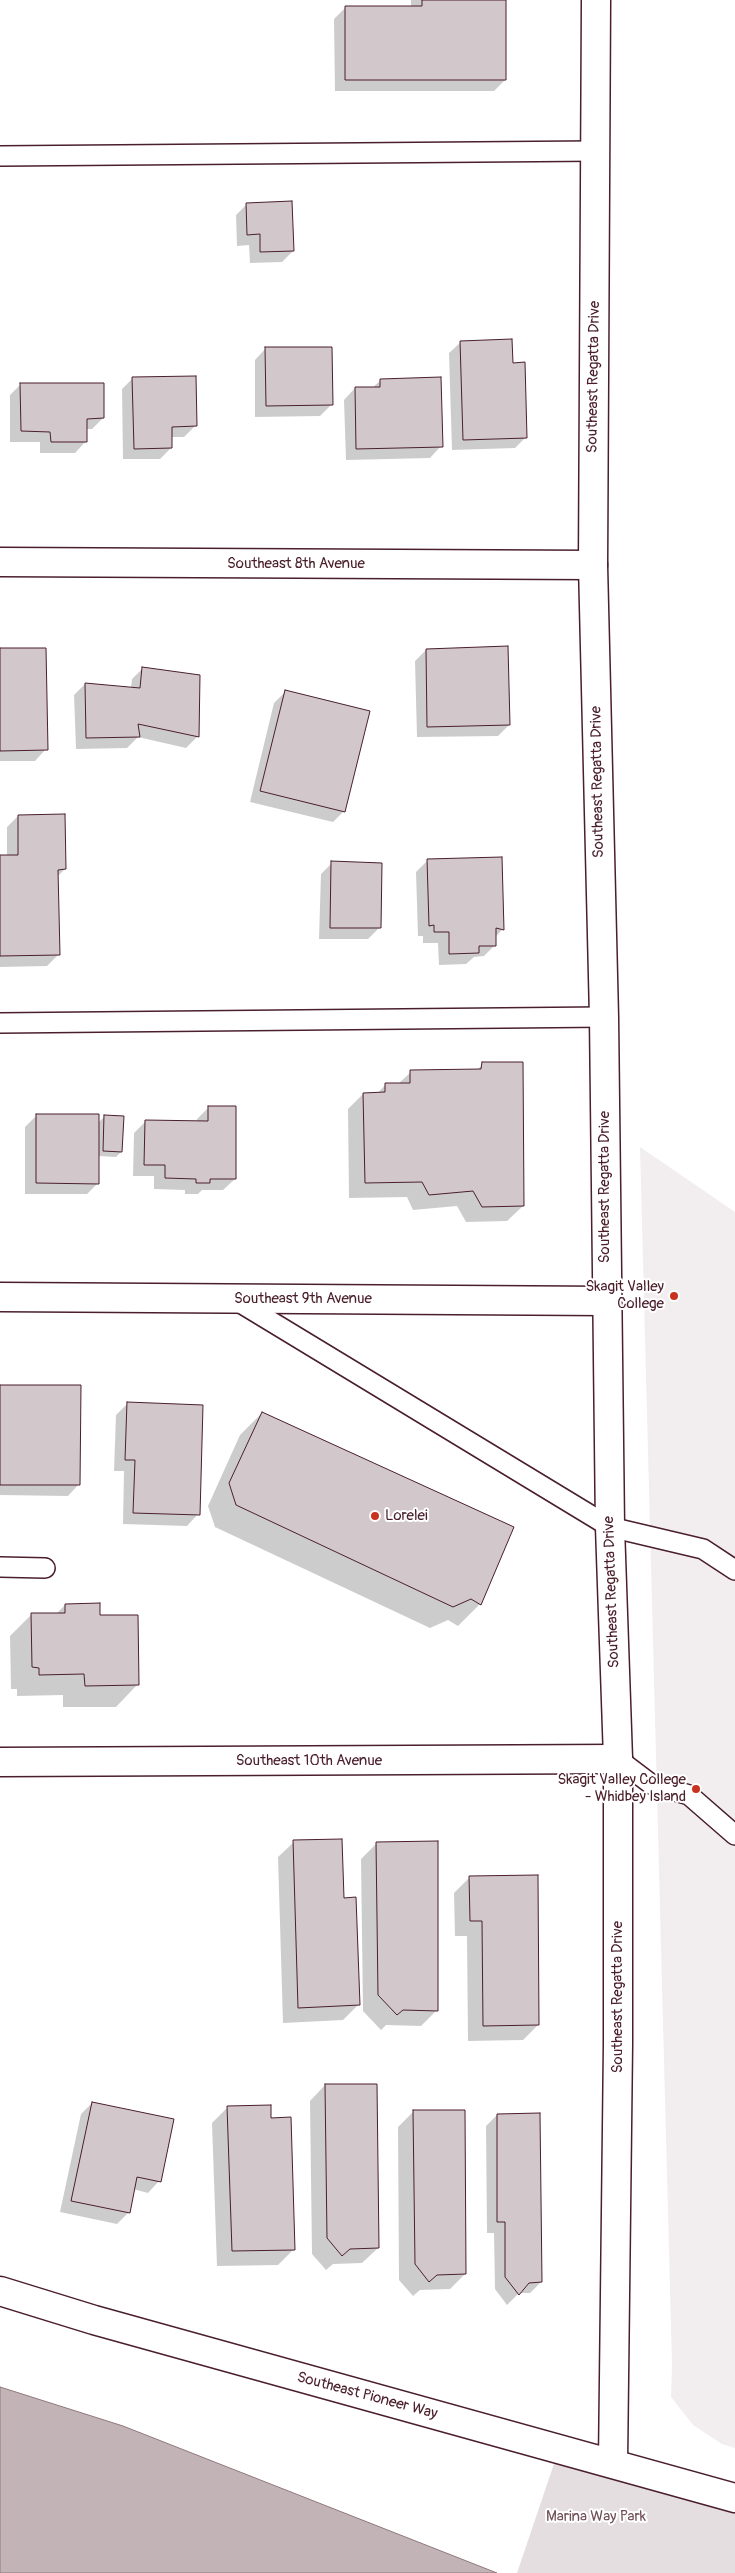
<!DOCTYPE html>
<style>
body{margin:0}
canvas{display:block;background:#fff}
</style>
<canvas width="735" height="2573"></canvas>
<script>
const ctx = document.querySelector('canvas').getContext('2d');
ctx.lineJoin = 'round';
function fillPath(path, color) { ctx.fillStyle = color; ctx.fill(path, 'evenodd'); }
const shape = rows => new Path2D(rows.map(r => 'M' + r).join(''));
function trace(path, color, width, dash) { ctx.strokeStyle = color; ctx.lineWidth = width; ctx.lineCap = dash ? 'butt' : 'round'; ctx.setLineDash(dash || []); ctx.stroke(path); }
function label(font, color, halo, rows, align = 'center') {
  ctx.font = font + ' Pangolin,sans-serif'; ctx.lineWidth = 4; ctx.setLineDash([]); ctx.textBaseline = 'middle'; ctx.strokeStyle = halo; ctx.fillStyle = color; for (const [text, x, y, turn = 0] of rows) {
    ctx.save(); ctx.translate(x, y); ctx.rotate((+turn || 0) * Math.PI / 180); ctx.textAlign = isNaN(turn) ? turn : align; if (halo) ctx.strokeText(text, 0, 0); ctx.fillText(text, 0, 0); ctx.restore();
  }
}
const built = shape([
 [640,1147,735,1212,735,2448,722,2444,693,2425,671,2397,672,2365]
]);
const green = shape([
 [559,2449,735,2498,735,2573,517,2573]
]);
const water = shape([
 [0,2387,123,2426,497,2573,0,2573,0,2387]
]);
const shadow = shape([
 [411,0,505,0,505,80,494,91,335,91,334,19,345,8,411,7],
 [247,204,293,251,282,262,250,263,249,245,237,246,236,215],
 [461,342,511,364,526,437,515,448,452,450,449,353],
 [266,348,331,405,320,416,255,417,255,360],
 [133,378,195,426,184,437,171,437,171,448,160,459,123,459,122,389],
 [381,380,441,446,430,458,346,460,344,400,355,388,372,388],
 [21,384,103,418,92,429,86,429,86,441,75,453,40,453,40,442,10,442,10,395],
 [0,649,46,749,35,761,0,761],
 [426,650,509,725,498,736,417,737,415,661],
 [143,668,198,736,186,748,138,737,127,748,76,749,74,695,85,684,131,688,132,679],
 [285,692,344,811,333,822,250,802,274,703],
 [18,816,65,869,57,877,58,955,47,966,0,967,0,856,7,856,7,827],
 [428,860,503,929,495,937,495,945,484,956,474,957,466,964,439,965,438,943,423,943,423,936,418,936,416,872],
 [332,863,379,928,368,939,319,939,321,874],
 [483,1064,523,1206,507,1221,466,1222,457,1206,413,1210,407,1197,349,1198,348,1109,363,1094,377,1094,386,1084,398,1084,411,1072,476,1071],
 [209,1107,235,1179,223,1190,202,1190,198,1194,185,1194,185,1190,154,1189,154,1176,133,1176,134,1133,145,1122,197,1122,197,1119],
 [37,1115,98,1123,105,1116,121,1152,116,1157,98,1156,98,1183,87,1194,25,1194,25,1127],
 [0,1386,79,1484,68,1496,0,1495],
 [127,1404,198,1514,187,1526,123,1524,124,1471,114,1471,116,1415],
 [262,1413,480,1604,458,1626,448,1620,430,1628,215,1527,208,1506,240,1435],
 [65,1605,99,1617,137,1685,116,1707,63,1707,63,1695,17,1696,17,1689,11,1689,10,1636,32,1614,56,1614],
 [294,1842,358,2005,343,2020,283,2023,278,1857],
 [376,1844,437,2010,421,2026,386,2025,381,2030,363,2011,361,1859],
 [470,1877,538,2025,523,2040,468,2041,467,1936,455,1936,454,1893],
 [325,2085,378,2248,362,2263,333,2264,326,2270,312,2254,310,2101],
 [92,2103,159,2181,148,2193,133,2189,128,2213,117,2224,60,2212,81,2114],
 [228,2107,270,2120,294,2249,278,2265,217,2266,212,2123],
 [413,2112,465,2274,450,2289,420,2290,413,2296,399,2280,398,2127],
 [497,2115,541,2282,530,2293,519,2293,507,2305,495,2289,494,2233,487,2233,486,2126]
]);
const building = shape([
 [422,0,506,0,506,80,345,80,345,6,422,6,422,0],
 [292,201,294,251,260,252,260,234,247,235,246,203,292,201],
 [512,339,513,363,525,362,527,438,463,440,460,341,512,339],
 [265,347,332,347,333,405,266,406,265,347],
 [196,376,197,426,172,427,172,448,134,449,132,377,196,376],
 [441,377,443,447,356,449,355,387,380,387,380,379,441,377],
 [20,383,104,383,104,418,87,419,87,442,51,442,50,432,21,431,20,383],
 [508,646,510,725,427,727,426,649,508,646],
 [0,648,46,648,48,750,0,751,0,648],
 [142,667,200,675,199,737,138,724,140,737,86,738,85,683,140,688,142,667],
 [285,690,370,711,345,812,260,791,285,690],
 [65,814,66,869,58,870,60,955,0,956,0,855,18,855,18,815,65,814],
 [502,857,504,930,496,928,496,946,479,946,479,953,449,954,449,932,434,932,434,925,429,926,427,859,502,857],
 [331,861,382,863,381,928,330,928,331,861],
 [482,1062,523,1062,524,1206,482,1207,473,1191,429,1195,422,1182,365,1183,363,1093,385,1092,385,1083,410,1083,410,1070,481,1069,482,1062],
 [208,1106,236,1106,236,1179,210,1179,210,1183,196,1183,196,1179,165,1178,165,1165,144,1165,145,1120,208,1121,208,1106],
 [36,1114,99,1114,99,1184,36,1183,36,1114],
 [104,1115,124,1116,122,1152,103,1151,104,1115],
 [0,1385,81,1385,80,1485,0,1485,0,1385],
 [127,1402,203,1405,200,1515,133,1513,135,1460,125,1460,127,1402],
 [262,1412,514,1527,481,1605,471,1599,453,1607,236,1505,229,1483,262,1412],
 [100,1603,100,1615,138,1615,139,1685,85,1686,84,1674,39,1675,39,1668,32,1667,31,1613,65,1613,65,1604,100,1603],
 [342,1839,344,1898,356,1897,360,2005,298,2008,293,1840,342,1839],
 [438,1841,438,2011,403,2010,397,2015,378,1995,376,1842,438,1841],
 [538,1875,539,2025,483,2026,482,1921,470,1921,469,1876,538,1875],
 [325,2084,377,2084,379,2248,350,2249,342,2256,327,2238,325,2084],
 [92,2102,174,2119,161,2182,137,2177,130,2213,71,2201,92,2102],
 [271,2105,271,2118,291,2117,295,2250,232,2251,227,2106,271,2105],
 [413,2110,465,2110,466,2274,437,2275,429,2282,415,2264,413,2110],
 [540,2113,542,2282,529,2283,519,2295,505,2277,505,2222,497,2222,497,2114,540,2113]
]);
const lane = shape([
 [0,156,596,151],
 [0,1023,604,1017],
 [234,1299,610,1527,703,1549,735,1570],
 [0,1567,45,1568],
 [618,1759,651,1784,689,1795,735,1835]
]);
const street = shape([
 [0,562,593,565],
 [0,1297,606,1301],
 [0,1762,618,1759]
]);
const secondary = shape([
 [596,0,593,565,604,1017,610,1527,618,1759,618,2044,613,2463],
 [0,2291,94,2320,735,2498]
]);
const markers = [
 [674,1296,5,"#c8321e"],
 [375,1516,5,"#c8321e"],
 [696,1789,5,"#c8321e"]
];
const streetNames = [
 ["Southeast Regatta Drive",594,377,-89],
 ["Southeast 8th Avenue",296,564],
 ["Southeast Regatta Drive",598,782,-91],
 ["Southeast Regatta Drive",605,1187,-90],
 ["Southeast 9th Avenue",303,1299],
 ["Southeast Regatta Drive",612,1592,-92],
 ["Southeast 10th Avenue",309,1761],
 ["Southeast Regatta Drive",618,1997,-90],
 ["Southeast Pioneer Way",367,2396,15]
];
const poiNames = [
 ["Skagit Valley",664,1287],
 ["College",664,1304],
 ["Lorelei",385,1516,"left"],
 ["Skagit Valley College",686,1780],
 ["- Whidbey Island",686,1797]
];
const parkNames = [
 ["Marina Way Park",596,2517]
];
fillPath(built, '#f2eeef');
fillPath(green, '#e5dee0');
fillPath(water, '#c1b3b6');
trace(water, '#91787e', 1);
fillPath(shadow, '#0003');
fillPath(building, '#d2c7cb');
trace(building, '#4a1f2b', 1);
trace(lane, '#4a1f2b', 22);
trace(street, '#4a1f2b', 31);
trace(secondary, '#4a1f2b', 31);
trace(lane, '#fff', 19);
trace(street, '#fff', 28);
trace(secondary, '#fff', 28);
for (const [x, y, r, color] of markers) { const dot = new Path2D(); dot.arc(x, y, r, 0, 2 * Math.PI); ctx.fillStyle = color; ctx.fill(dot); trace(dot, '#fff', 2); }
label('15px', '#4a1f2b', '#fff', streetNames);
label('15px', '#4a1f2b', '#fff', poiNames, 'right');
label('15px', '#714f58', '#fff', parkNames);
</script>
